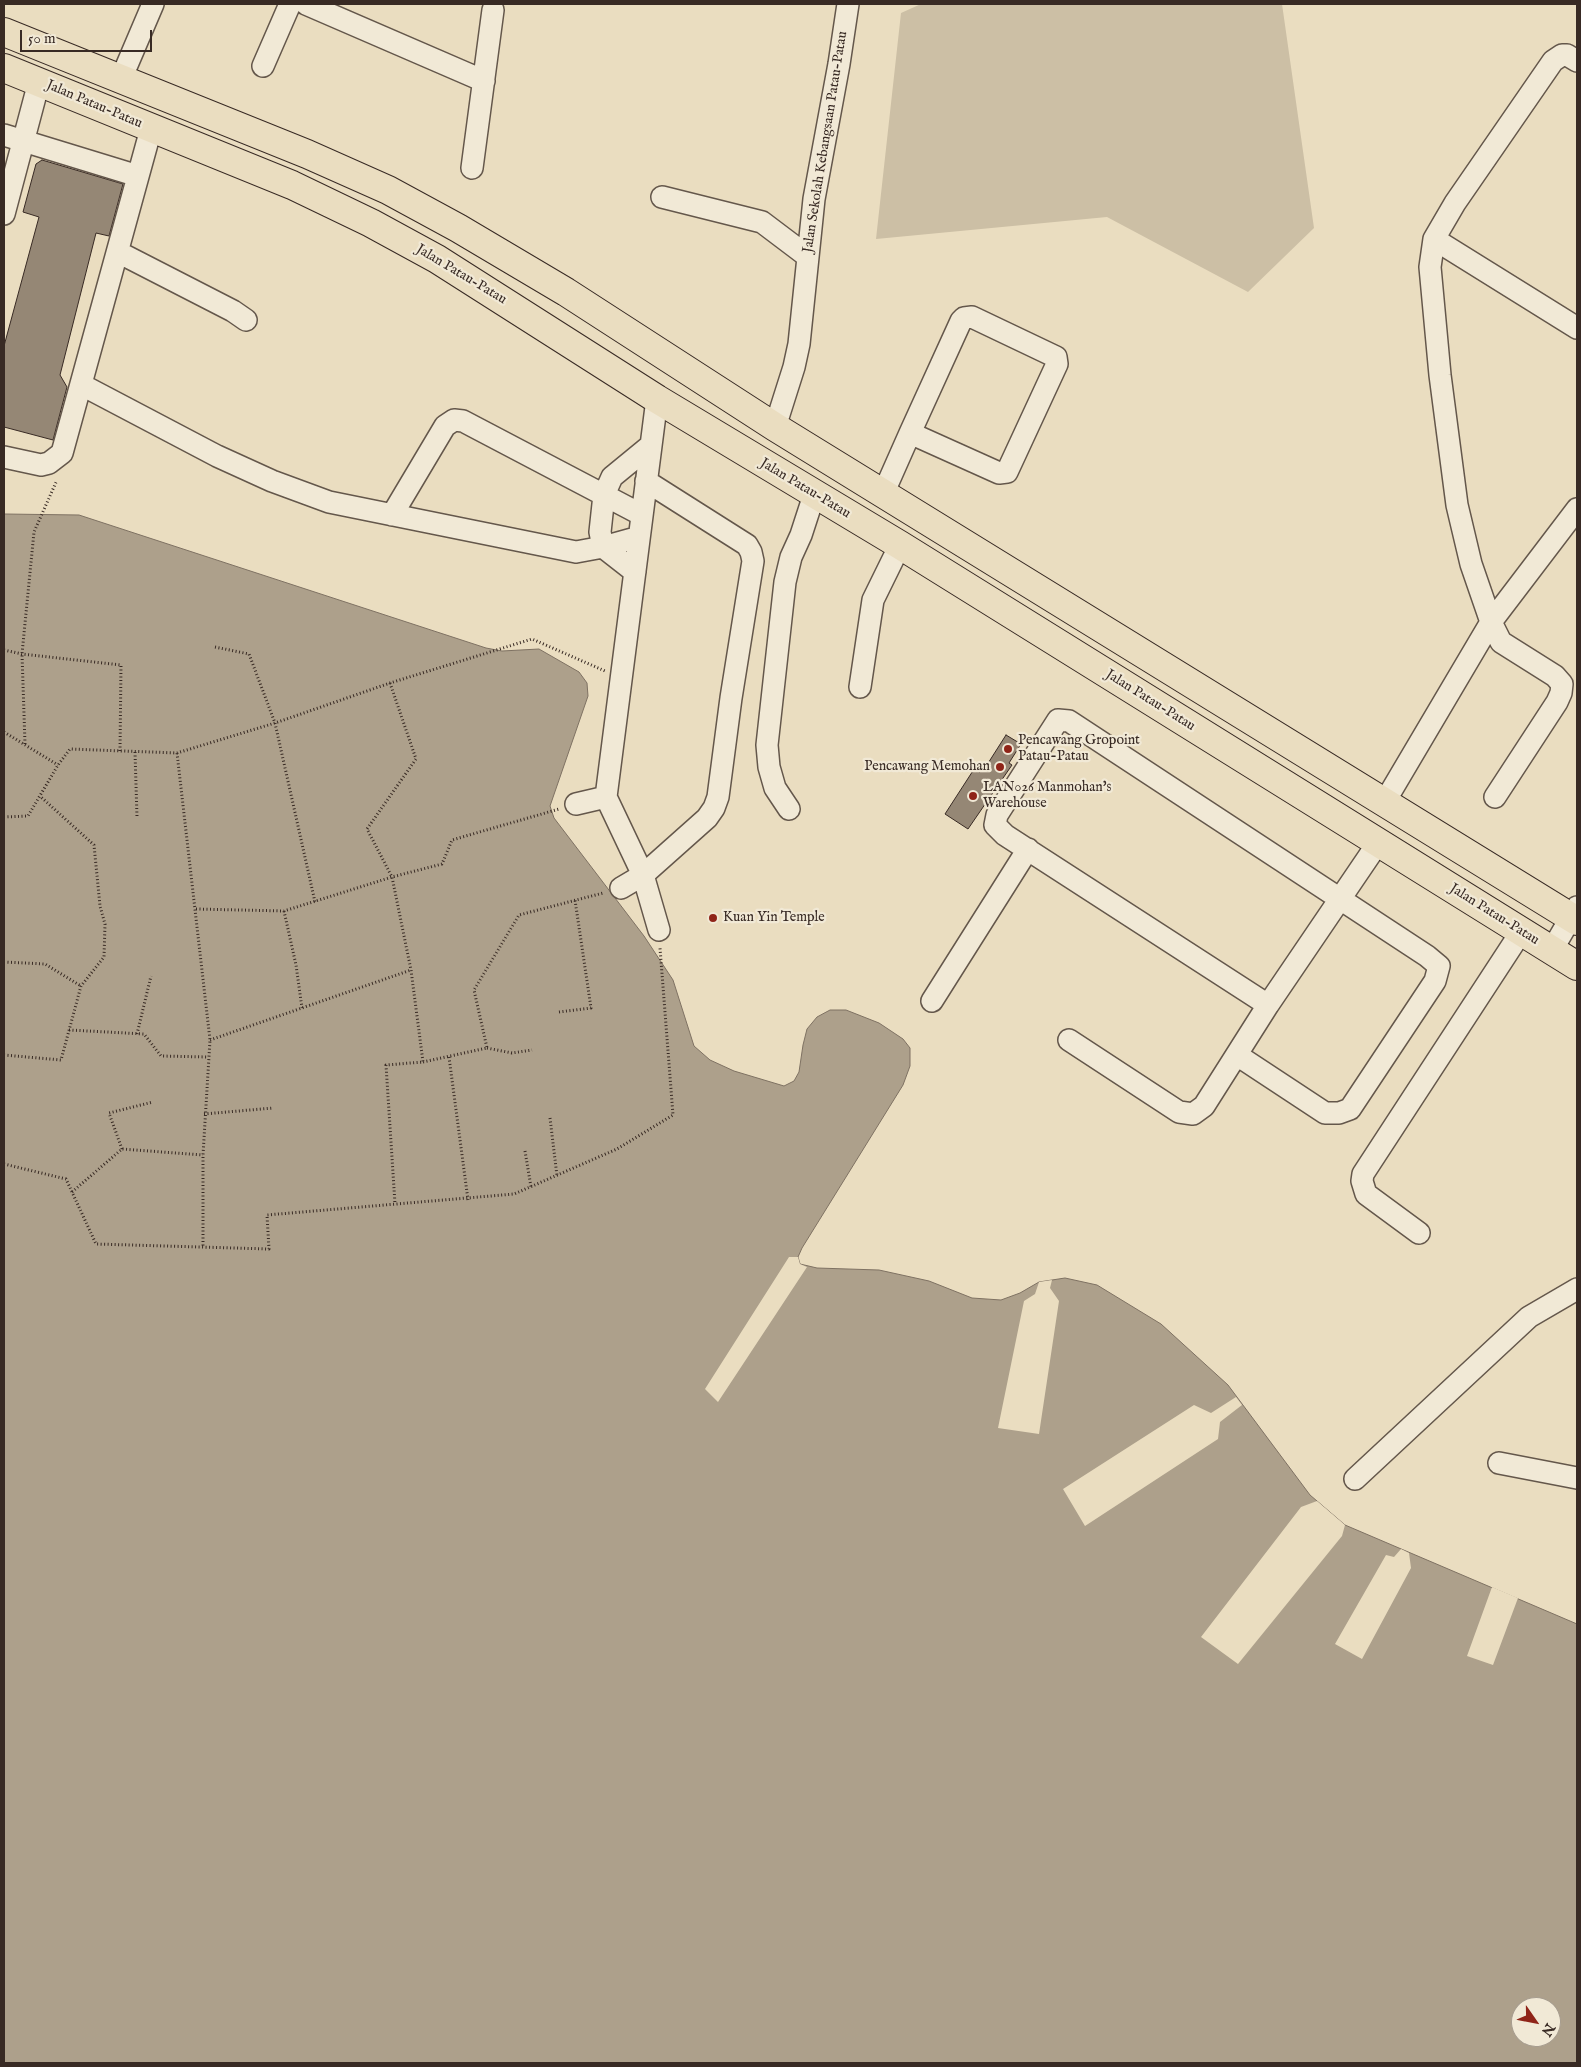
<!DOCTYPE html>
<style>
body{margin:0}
#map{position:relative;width:1581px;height:2067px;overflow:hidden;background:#eaddc0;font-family:"IM FELL English",serif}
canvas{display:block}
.frame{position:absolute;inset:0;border:5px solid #382a24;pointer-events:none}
.north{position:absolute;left:1511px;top:1997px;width:50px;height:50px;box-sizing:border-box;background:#f1e9d6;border:1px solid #a79d8f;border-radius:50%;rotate:123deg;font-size:14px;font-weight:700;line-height:20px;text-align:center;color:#382a24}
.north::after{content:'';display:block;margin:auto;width:18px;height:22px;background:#8f2418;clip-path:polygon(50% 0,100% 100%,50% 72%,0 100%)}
.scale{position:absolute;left:20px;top:30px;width:132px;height:22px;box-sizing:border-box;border:2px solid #382a24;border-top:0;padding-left:6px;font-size:15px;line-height:18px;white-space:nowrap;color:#382a24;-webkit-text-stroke:4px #f1e9d6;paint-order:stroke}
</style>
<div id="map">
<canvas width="1581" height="2067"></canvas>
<div class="frame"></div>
<div class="north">N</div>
<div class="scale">50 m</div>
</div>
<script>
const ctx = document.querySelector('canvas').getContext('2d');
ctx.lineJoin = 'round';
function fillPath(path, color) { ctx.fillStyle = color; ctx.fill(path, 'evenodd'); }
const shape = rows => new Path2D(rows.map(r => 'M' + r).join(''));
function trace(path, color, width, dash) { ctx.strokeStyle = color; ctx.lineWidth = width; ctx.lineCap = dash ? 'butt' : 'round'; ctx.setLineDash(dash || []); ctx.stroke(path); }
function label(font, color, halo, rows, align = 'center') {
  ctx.font = font + ' "IM FELL English",serif'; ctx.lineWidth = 4.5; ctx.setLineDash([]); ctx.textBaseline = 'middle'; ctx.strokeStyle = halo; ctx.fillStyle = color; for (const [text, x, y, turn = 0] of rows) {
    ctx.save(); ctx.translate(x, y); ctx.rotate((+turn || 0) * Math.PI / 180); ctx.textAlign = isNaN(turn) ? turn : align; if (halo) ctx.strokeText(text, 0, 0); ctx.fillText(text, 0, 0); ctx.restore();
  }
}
const green = shape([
 [921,4,1282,4,1314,228,1248,292,1107,217,876,239,901,13]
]);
const water = shape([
 [4,514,79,515,486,648,502,651,539,649,579,672,587,683,588,696,550,806,554,818,644,936,673,980,694,1046,710,1060,734,1071,784,1086,794,1081,799,1072,803,1045,807,1029,817,1017,830,1010,846,1010,879,1023,903,1039,910,1048,910,1066,903,1085,802,1248,798,1257,800,1264,817,1268,879,1270,929,1281,972,1298,1001,1300,1020,1293,1039,1282,1065,1278,1097,1285,1161,1324,1228,1385,1310,1495,1345,1525,1577,1624,1577,2063,4,2063,4,514],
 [1521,2007,1551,2007,1551,2037,1521,2037,1521,2007]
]);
const pier = shape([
 [789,1257,798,1257,800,1264,807,1267,718,1402,705,1389],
 [1052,1280,1050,1288,1059,1301,1039,1434,998,1428,1024,1301,1035,1294,1039,1282],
 [1236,1397,1242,1405,1220,1422,1218,1439,1085,1526,1063,1489,1194,1405,1211,1413],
 [1317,1501,1345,1525,1342,1536,1238,1664,1201,1637,1301,1507],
 [1401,1549,1409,1553,1411,1568,1362,1659,1335,1644,1386,1555,1394,1557],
 [1492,1587,1518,1598,1493,1665,1467,1656]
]);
const building = shape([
 [42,160,123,184,109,236,96,233,60,375,67,387,53,440,4,427,4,346,39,217,23,212,36,164,42,160],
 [1006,735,1021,744,1009,763,1012,765,968,829,945,814,978,763,985,768,1006,735]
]);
const path = shape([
 [215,647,249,654,275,723,315,902],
 [4,650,22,654,121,665,120,751],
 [390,683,416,759,367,829,392,877,411,970,423,1062,386,1065,395,1204],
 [4,732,58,765],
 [25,744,22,654,34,532,57,480],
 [135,752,137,817],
 [177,753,210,1040,203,1155,203,1246],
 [4,817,28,816,58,765,70,749,177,753,275,723,390,683,532,639,605,671],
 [196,909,284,911,392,877,442,864,452,840,559,809],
 [284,911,296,965,302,1008],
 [4,962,45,964,81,986],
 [559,1012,591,1008,575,900],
 [69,1030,144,1034,161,1056,208,1057],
 [137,1034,151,976],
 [210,1040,411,970],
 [487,1048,512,1053,532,1050],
 [4,1055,61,1060,81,986,104,957,105,924,100,906,94,845,41,797],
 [449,1057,468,1200],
 [423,1062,487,1048,474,990,519,915,603,893],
 [204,1114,273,1108],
 [550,1118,557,1176],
 [122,1149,109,1113,153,1102],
 [525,1151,531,1187],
 [4,1164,66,1179,96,1244,269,1249,267,1215,514,1194,617,1149,673,1115,660,948],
 [72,1192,122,1149,203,1155]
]);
const minor = shape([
 [306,4,484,81],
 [263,66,290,4],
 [121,79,153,4],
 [4,135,138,176],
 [472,168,493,10],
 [662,197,762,222,807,256],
 [4,214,39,82],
 [1434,239,1577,328],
 [118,252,233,311,246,320],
 [82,385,217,456,272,481,329,502,576,552,603,547,639,537],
 [775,427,794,367,799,344,814,199,839,64,848,4],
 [4,457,41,465,49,463,62,453,151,129],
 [883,494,910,433,961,321,964,318,972,317,1056,357,1057,364,1007,472,999,473,910,433],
 [392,515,445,426,454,420,463,421,642,515],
 [635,572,603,547,600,532,604,495,612,477,651,445],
 [860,687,873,600,900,545],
 [606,797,657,399],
 [1495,797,1557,702,1561,693,1562,684,1555,676,1501,642,1491,622,1471,564,1457,505,1440,375,1430,267,1434,239,1455,203,1553,61,1562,55,1567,55,1577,61],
 [1384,803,1491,622,1577,509],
 [576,804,606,797,643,875,707,818,714,808,718,797,731,698,753,561,751,552,747,545,646,481],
 [789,809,775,788,769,767,767,745,785,582,791,557,801,535,814,495],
 [621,888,643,875,659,930],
 [1552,950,1577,907],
 [932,1001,1028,849],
 [1069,1040,1179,1112,1193,1114,1204,1106,1268,1005,1378,843],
 [1237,1055,1325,1113,1339,1113,1350,1109,1435,981,1439,966,1427,956,1069,721,1058,720,997,815,995,825,1005,835,1268,1005],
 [1419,1233,1366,1194,1362,1181,1363,1174,1521,932],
 [1499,1463,1577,1478],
 [1355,1479,1529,1317,1577,1289]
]);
const major = shape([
 [4,32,307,154,388,190,458,228,566,292,775,427,1577,921],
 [4,68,292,185,371,223,437,259,657,399,900,545,1577,966]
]);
const markers = [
 [1008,749,5,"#8f2418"],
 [1000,767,5,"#8f2418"],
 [973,796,5,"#8f2418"],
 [713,918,5,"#8f2418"]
];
const streetNames = [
 ["Jalan Patau-Patau",94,105,23],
 ["Jalan Sekolah Kebangsaan Patau-Patau",826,142,-81],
 ["Jalan Patau-Patau",461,275,31],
 ["Jalan Patau-Patau",805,489,31],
 ["Jalan Patau-Patau",1150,701,32],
 ["Jalan Patau-Patau",1494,915,32]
];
const poiNames = [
 ["Pencawang Gropoint",1018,741],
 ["Patau-Patau",1018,757],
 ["Pencawang Memohan",990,767,"right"],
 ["LAN026 Manmohan's",983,788],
 ["Warehouse",983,804],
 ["Kuan Yin Temple",723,918]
];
fillPath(green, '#ccbfa5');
fillPath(water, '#ada08b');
trace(water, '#7e7162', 1);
fillPath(pier, '#eaddc0');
fillPath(building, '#958775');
trace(building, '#382a24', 1);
trace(minor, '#64574b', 24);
trace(major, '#382a24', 30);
trace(path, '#382a24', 3, [1, 2.5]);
trace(minor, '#f1e9d6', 21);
trace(major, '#eaddc0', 28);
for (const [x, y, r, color] of markers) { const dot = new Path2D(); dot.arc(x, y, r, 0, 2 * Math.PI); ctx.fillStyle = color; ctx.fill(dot); trace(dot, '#f1e9d6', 2); }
label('14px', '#382a24', '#f1e9d6', streetNames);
label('14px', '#382a24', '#f1e9d6', poiNames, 'left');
</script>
